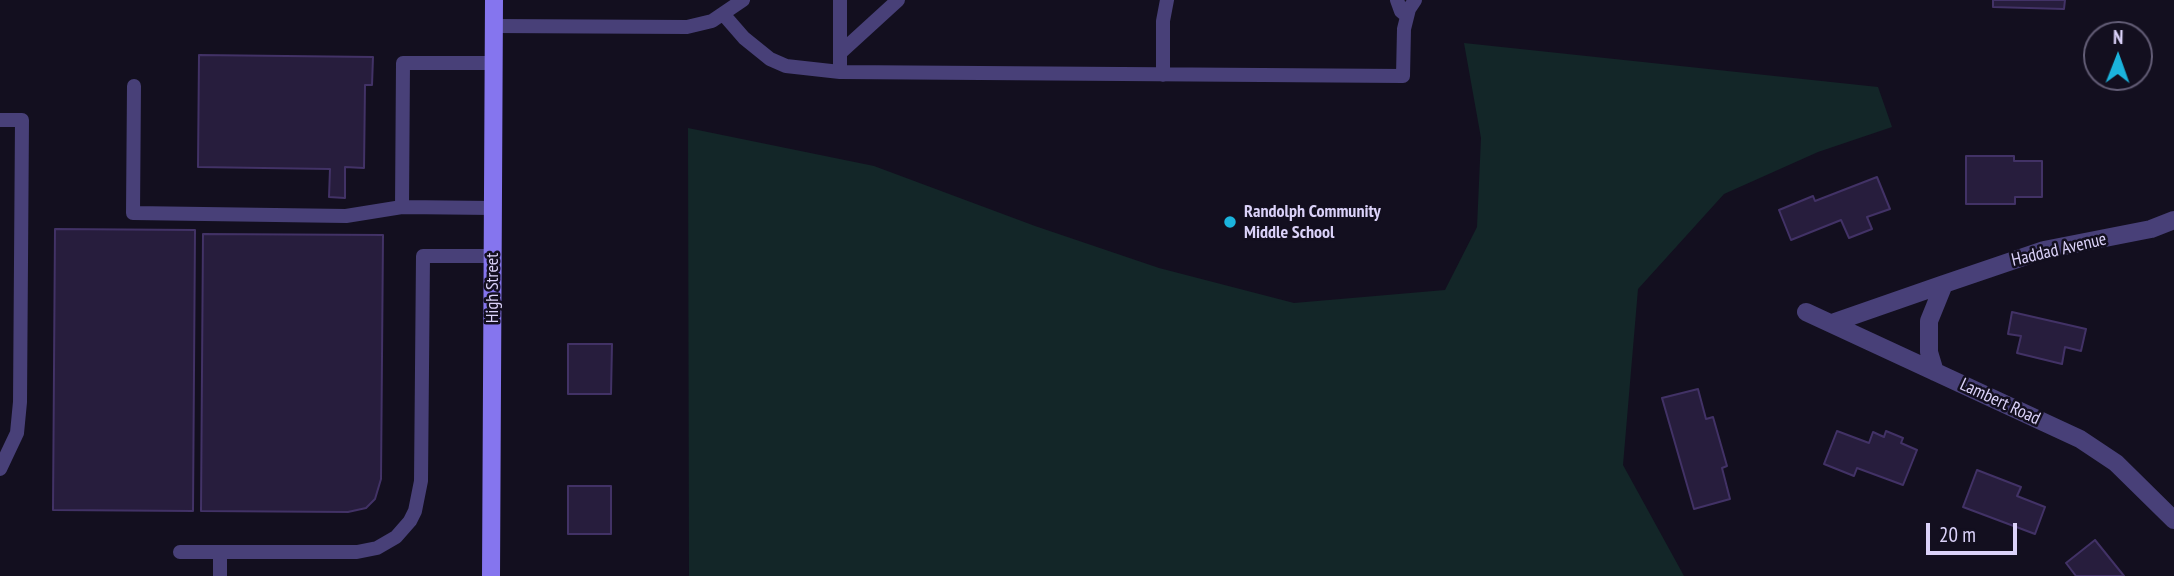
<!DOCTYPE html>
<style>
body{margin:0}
#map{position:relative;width:2174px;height:576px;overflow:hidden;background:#130f1f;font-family:"PT Sans Narrow",sans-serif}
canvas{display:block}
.north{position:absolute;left:2083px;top:21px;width:70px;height:70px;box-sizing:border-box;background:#130f1f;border:2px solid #635d76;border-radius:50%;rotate:1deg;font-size:19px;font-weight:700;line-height:28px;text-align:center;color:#dbd2f9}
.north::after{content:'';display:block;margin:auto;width:24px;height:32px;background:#1bb4dd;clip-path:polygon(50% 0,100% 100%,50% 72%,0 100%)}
.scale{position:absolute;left:1926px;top:523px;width:91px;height:32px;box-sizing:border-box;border:4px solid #dbd2f9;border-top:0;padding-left:9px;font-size:21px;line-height:24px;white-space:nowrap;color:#dbd2f9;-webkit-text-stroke:5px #130f1f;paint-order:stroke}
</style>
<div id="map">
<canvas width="2174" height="576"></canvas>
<div class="north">N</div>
<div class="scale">20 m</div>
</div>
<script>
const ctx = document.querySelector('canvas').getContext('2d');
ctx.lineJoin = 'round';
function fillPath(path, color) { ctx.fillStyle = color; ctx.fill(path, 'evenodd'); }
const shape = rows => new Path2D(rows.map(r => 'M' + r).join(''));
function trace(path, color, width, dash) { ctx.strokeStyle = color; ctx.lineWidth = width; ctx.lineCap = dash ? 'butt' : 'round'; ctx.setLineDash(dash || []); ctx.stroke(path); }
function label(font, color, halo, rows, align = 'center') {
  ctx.font = font + ' "PT Sans Narrow",sans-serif'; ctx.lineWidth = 5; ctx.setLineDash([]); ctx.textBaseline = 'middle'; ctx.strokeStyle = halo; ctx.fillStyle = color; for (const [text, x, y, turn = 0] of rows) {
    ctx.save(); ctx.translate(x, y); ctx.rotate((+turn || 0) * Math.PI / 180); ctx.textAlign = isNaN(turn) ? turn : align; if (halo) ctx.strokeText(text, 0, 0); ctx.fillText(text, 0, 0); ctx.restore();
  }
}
const green = shape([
 [1464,43,1878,87,1892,127,1818,152,1724,194,1638,289,1623,465,1684,576,689,576,688,128,874,166,1035,226,1159,268,1294,303,1445,290,1477,227,1481,138]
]);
const building = shape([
 [1993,0,2065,0,2064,9,1993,7,1993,0],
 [199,55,373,57,372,85,365,85,364,168,345,167,345,198,329,197,330,169,198,167,199,55],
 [1966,156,2014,156,2014,161,2042,161,2042,197,2015,197,2015,204,1966,204,1966,156],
 [1877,177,1890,209,1867,217,1872,229,1849,238,1841,220,1791,240,1779,210,1813,196,1815,201,1877,177],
 [55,229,195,230,193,511,53,510,55,229],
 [203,234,383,235,381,479,375,499,366,508,348,512,201,511,203,234],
 [2012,312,2086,329,2081,351,2065,347,2062,364,2017,353,2021,336,2008,334,2012,312],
 [568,344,612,344,611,394,568,394,568,344],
 [1698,389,1706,419,1713,417,1727,466,1722,468,1730,499,1694,509,1662,398,1698,389],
 [1837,431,1869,443,1873,432,1884,437,1886,431,1903,438,1901,443,1917,450,1903,485,1857,468,1854,476,1824,464,1837,431],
 [1977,470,2021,487,2017,496,2045,507,2035,534,1963,507,1977,470],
 [568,486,611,486,611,534,568,534,568,486],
 [2095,540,2124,576,2076,576,2066,563,2095,540]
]);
const lane = shape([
 [1397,0,1401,11,1407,16],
 [724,15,744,38,770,59,786,66,840,72,840,0],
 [494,26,687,27,712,21,743,0],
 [840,53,898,0],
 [840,72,1403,76,1404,29,1409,9,1415,0],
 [1163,75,1163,21,1167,0],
 [134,86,133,213,346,216,402,207,493,208],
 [0,120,22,120,20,402,17,433,0,469],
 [402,207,403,63,494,63],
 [180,552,357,552,377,548,396,537,410,521,415,511,421,481,423,256,493,256],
 [220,576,220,552]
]);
const street = shape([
 [1806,312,2080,439,2116,463,2174,520],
 [1832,323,1944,284],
 [1935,372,1929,352,1929,321,1944,284,2044,250,2151,229,2174,220]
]);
const secondary = shape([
 [491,576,494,0]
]);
const markers = [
 [1230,222,7,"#1bb4dd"]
];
const poiNames = [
 ["Randolph Community",1244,212],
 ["Middle School",1244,233]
];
const streetNames = [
 ["Haddad Avenue",2059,250,-13],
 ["High Street",493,288,-90],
 ["Lambert Road",2000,402,25]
];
fillPath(green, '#132628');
fillPath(building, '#271d3d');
trace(building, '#423266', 2);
trace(lane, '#484078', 14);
trace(street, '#484078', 18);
trace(secondary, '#8575ee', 18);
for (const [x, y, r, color] of markers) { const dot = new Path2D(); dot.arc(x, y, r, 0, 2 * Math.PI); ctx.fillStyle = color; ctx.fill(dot); trace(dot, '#130f1f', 2.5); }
label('bold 18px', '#dbd2f9', '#130f1f', poiNames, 'left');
label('18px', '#dbd2f9', '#130f1f', streetNames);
</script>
